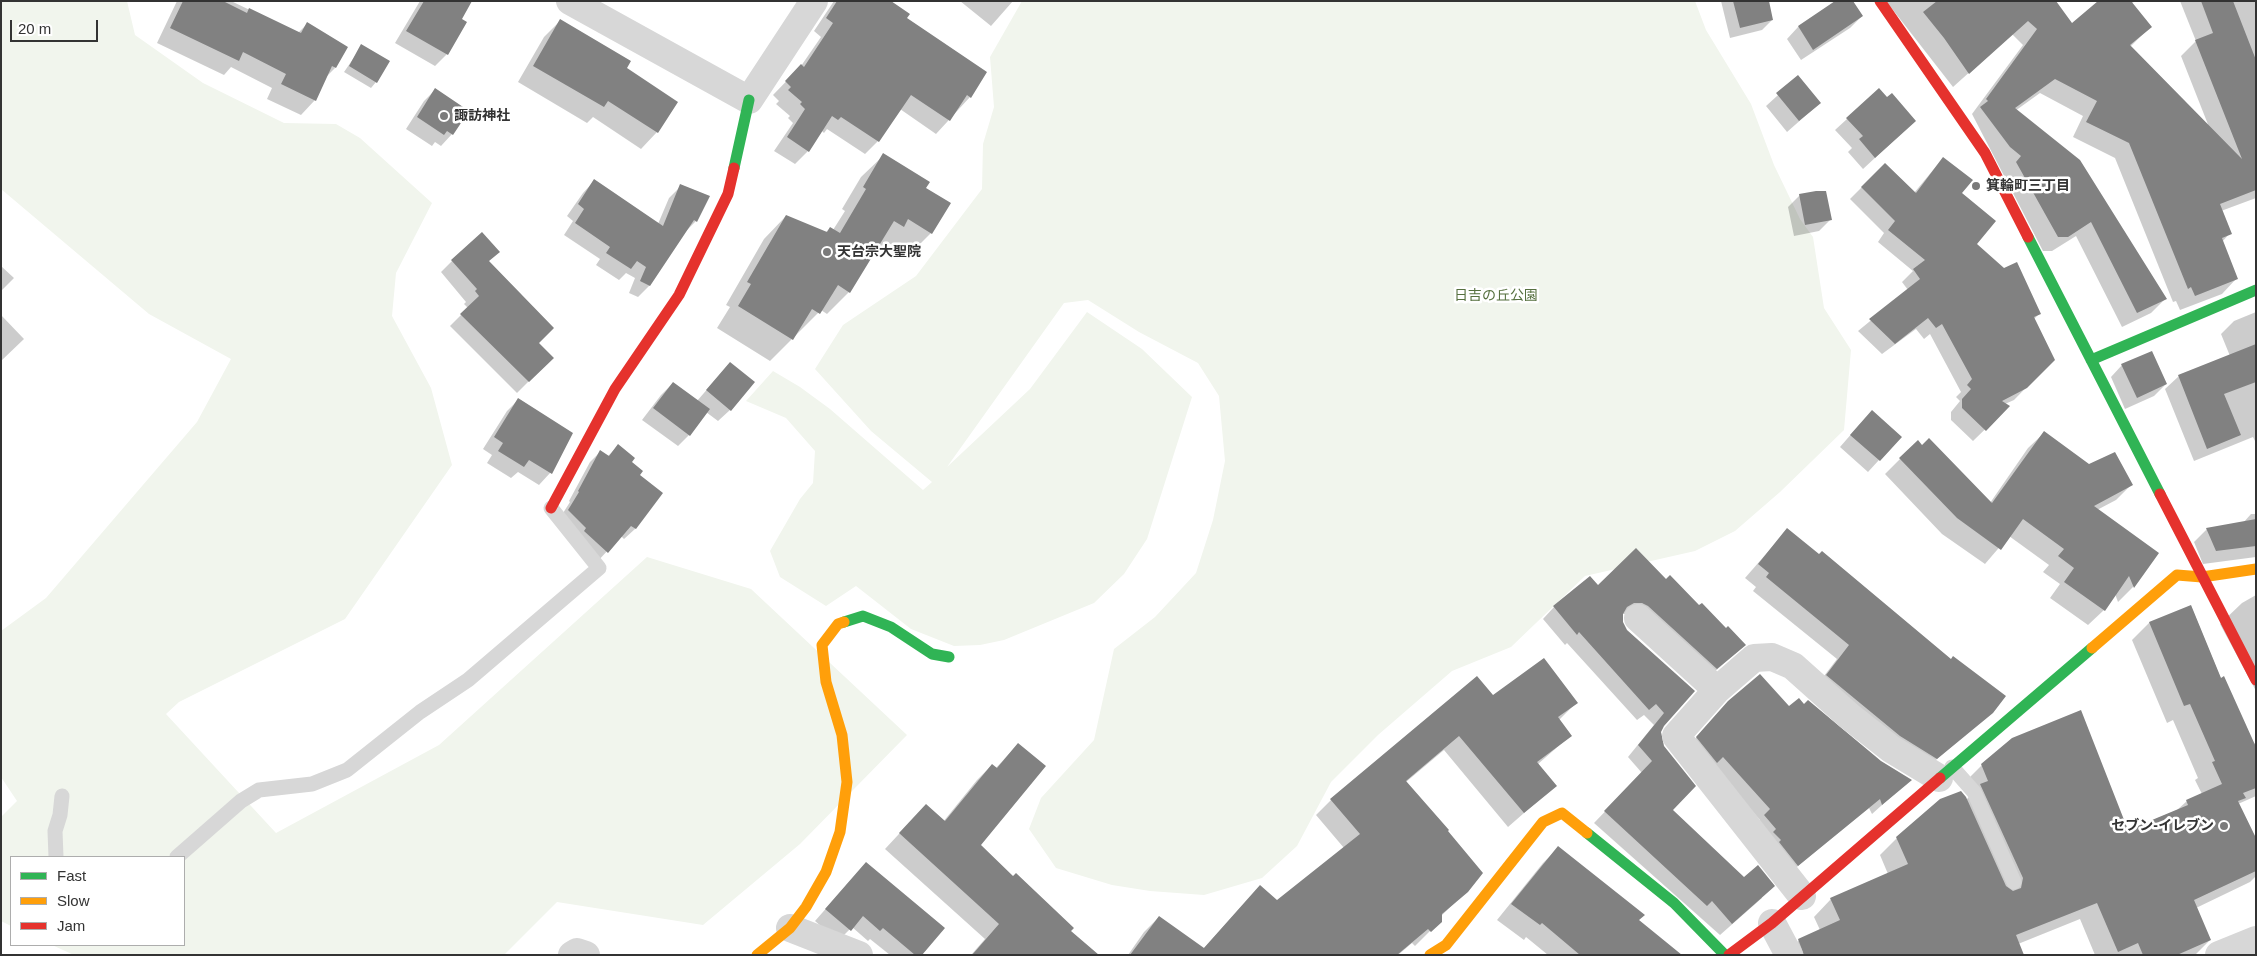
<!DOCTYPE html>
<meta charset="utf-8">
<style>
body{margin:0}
#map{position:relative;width:2257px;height:956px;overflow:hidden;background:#fff;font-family:Arial,sans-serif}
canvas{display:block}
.frame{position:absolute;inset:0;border:2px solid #333;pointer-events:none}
.legend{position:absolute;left:10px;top:856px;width:175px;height:90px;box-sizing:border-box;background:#fff;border:1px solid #adadad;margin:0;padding:6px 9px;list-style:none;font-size:15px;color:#333}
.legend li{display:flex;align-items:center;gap:10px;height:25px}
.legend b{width:25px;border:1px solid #adadad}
.scale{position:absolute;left:10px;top:20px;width:88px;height:22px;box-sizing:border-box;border:2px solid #333;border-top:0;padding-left:6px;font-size:15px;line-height:18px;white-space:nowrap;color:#333;-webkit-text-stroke:4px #fff;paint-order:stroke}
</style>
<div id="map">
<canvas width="2257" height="956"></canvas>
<div class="frame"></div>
<ul class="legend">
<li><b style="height:6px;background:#30b455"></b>Fast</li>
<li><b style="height:6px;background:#ff9f0a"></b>Slow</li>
<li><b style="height:6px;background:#e5322d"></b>Jam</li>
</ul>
<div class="scale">20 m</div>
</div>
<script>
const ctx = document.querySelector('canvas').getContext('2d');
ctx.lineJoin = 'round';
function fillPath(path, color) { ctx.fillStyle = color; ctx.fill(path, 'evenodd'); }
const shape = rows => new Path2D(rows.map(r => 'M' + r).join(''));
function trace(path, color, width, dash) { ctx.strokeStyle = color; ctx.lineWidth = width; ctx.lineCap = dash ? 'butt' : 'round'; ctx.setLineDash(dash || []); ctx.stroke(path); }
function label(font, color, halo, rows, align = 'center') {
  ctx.font = font + ' Arial,"Noto Sans JP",sans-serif'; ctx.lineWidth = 5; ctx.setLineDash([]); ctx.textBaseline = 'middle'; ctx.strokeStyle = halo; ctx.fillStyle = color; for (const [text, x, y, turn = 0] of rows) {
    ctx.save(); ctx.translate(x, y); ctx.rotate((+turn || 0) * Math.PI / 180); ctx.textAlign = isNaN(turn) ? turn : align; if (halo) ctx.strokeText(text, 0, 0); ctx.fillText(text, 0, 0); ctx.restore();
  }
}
const green = shape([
 [1,1,127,1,135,35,203,83,284,123,336,124,360,138,432,203,396,273,392,316,431,388,452,465,345,619,179,702,166,714,276,833,439,745,647,557,751,589,907,735,800,844,703,925,557,902,504,955,74,955,52,945,184,945,184,857,11,857,11,926,1,921,1,817,17,801,1,777,1,631,46,598,197,422,231,359,149,314,1,189],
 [1022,1,1695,1,1706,30,1751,104,1774,165,1800,219,1813,237,1824,308,1851,350,1844,430,1780,492,1735,531,1695,551,1585,576,1511,647,1452,671,1378,735,1331,782,1297,846,1262,878,1204,895,1150,891,1112,885,1056,868,1029,829,1041,798,1094,740,1114,649,1155,617,1196,573,1213,520,1225,461,1219,396,1198,363,1139,332,1088,300,1064,303,947,467,1030,389,1087,312,1142,349,1192,397,1147,539,1124,574,1094,603,1004,640,980,645,954,646,911,629,856,586,826,606,780,577,770,551,800,499,813,483,815,451,786,418,746,401,773,371,800,387,830,409,923,490,932,482,871,431,815,369,843,325,916,276,982,189,983,144,994,107,990,57]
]);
const shadow = shape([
 [177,1,231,1,298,33,307,24,335,68,326,77,315,100,301,115,267,99,272,88,231,67,224,75,157,43],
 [420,1,471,1,460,19,466,23,447,54,435,66,395,43],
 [834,1,889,1,970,97,936,134,900,109,878,141,865,154,827,129,824,133,821,130,808,151,795,164,774,151,793,123,788,118,790,116,776,104,779,101,773,95,801,66,821,37,814,31],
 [960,1,1013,1,991,26],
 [1721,1,1767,1,1772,20,1762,30,1730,38],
 [1837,1,1862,16,1850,28,1801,60,1787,39,1798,27],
 [1886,1,1964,1,2072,24,2100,1,2135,1,2131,4,2150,27,2130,47,2209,127,2181,56,2196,41,2180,1,2256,1,2256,198,2221,211,2230,233,2222,242,2236,279,2222,294,2180,310,2176,301,2173,302,2115,158,2073,137,2083,116,2040,93,2015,111,2165,299,2151,313,2122,327,2076,236,2052,251,2043,251,1972,114,2023,45,2012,34,1953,87],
 [560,21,625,69,677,102,657,132,641,149,593,117,587,123,518,82,544,37],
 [362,46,376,82,371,88,344,72],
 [1798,77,1820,103,1787,132,1766,106],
 [435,90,452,134,441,146,435,142,432,146,406,129,424,101],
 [1847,119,1903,132,1863,169,1848,152,1852,148,1835,130],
 [884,155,925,188,931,233,909,255,887,242,880,248,878,246,849,292,827,314,821,310,770,361,717,328,730,307,726,305,764,239,786,216,825,233,830,228,833,230,845,211,842,209,861,177],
 [1943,158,1960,193,1976,244,2040,313,2034,319,2053,360,2014,400,2005,404,2008,407,1973,441,1951,420,1951,412,1960,401,1956,397,1961,392,1930,334,1924,339,1916,329,1882,354,1858,331,1908,290,1902,282,1913,271,1878,242,1884,233,1850,199,1885,164,1914,193],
 [594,181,658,224,669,198,681,186,696,221,684,233,649,286,638,297,629,293,635,278,626,273,619,280,596,265,600,259,564,235,573,221,567,216,583,193],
 [1800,195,1831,219,1819,231,1794,236,1788,207],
 [452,261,488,262,537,343,552,358,517,393,450,326,468,308,464,304,466,302,441,272],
 [1,266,14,278,1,291],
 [2256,312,2256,443,2253,437,2194,461,2165,389,2179,376,2230,356,2221,334,2234,321],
 [1,315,24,339,1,361],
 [730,363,730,410,718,421,706,412,689,435,678,446,642,420,661,395,673,383,697,401],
 [2122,365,2166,384,2154,396,2125,409,2111,377],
 [519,399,572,434,550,473,539,485,518,472,511,478,487,463,492,455,483,449,507,411],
 [1860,424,1900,437,1868,472,1840,447],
 [2044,433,2089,466,2131,485,2116,500,2097,510,2157,554,2133,587,2118,602,2115,594,2104,610,2088,625,2050,598,2060,584,2043,572,2049,565,2009,536,1985,564,1942,534,1885,474,1900,459,1990,503,2028,448],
 [618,446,638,475,661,493,635,529,624,539,621,536,597,562,558,521,570,502,569,501,590,462,600,452,607,457],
 [2251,514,2256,514,2256,557,2203,564,2194,542,2207,529,2243,523],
 [1787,530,1992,712,1923,771,1814,689,1837,659,1753,591,1756,587,1745,578],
 [1666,581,1745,645,1705,680,1630,614,1622,614,1622,623,1626,630,1693,691,1663,725,1660,732,1671,810,1762,898,1720,935,1594,823,1642,773,1628,757,1654,725,1644,715,1637,720,1567,643,1565,645,1543,619,1554,607,1598,587],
 [2256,595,2256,691,2220,624,2242,603],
 [2191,606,2221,679,2253,744,2256,743,2256,796,2238,804,2256,841,2256,876,2250,882,2196,908,2210,940,2195,955,2095,955,2080,919,2018,944,2022,955,1785,955,1799,940,1820,930,1814,917,1831,899,1888,874,1880,855,1897,838,1966,800,1970,796,1965,782,1982,765,2127,831,2177,810,2187,801,2202,794,2195,780,2198,778,2173,720,2167,723,2132,640,2149,623],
 [1477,678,1492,697,1576,703,1559,720,1570,736,1538,764,1555,786,1508,827,1444,750,1406,782,1467,891,1441,916,1440,921,1415,946,1412,943,1398,955,1128,955,1144,932,1159,917,1203,949,1260,886,1277,901,1344,848,1316,815,1331,800],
 [1804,705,1881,762,1910,780,1872,814,1869,808,1787,875,1754,826,1760,820,1712,767,1687,748,1718,713],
 [1018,744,979,845,1069,931,1097,955,971,955,985,939,885,849,911,821,943,822,977,780,992,765,996,768],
 [1558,848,1638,920,1674,955,1548,955,1526,937,1524,940,1497,920,1543,863],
 [866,863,921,955,890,955,870,939,868,941,852,927,838,941,815,921]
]);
const building = shape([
 [183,1,223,1,247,13,249,8,301,33,307,22,348,47,336,68,332,66,316,101,281,84,286,74,243,52,239,61,170,28],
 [424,1,472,1,462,19,467,22,448,55,406,31],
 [837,1,891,1,910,14,907,18,987,72,971,98,967,95,950,121,911,95,879,142,841,117,838,120,832,116,809,152,787,137,805,109,800,104,802,102,788,90,791,87,785,81,801,64,804,67,833,23,826,18],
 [1733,1,1769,1,1773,20,1740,28],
 [1835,1,1853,1,1863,16,1813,50,1798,26],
 [1937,1,2056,1,2072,23,2098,1,2131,1,2152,27,2130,45,2242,159,2195,40,2213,33,2201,1,2233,1,2256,60,2256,190,2220,204,2232,234,2222,238,2238,279,2195,296,2191,287,2188,289,2129,143,2086,122,2097,101,2055,79,2015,108,2080,160,2167,299,2137,313,2091,222,2068,237,2058,237,2016,162,2021,156,2010,147,1980,107,1988,101,1986,99,2037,29,2028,21,1969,74,1944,38,1923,12],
 [560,19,631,61,627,68,678,102,658,133,608,101,604,107,533,66],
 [361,44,390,61,377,83,349,66],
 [1798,75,1821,103,1799,121,1776,93],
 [435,88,469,111,453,135,447,131,444,135,417,117],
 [1879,88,1887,97,1892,93,1916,121,1875,158,1859,139,1863,136,1846,118],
 [883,153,930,182,926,188,951,203,932,234,908,219,904,227,894,221,850,293,838,285,820,314,812,309,793,340,738,306,751,284,747,282,786,215,827,232,830,227,840,233,866,189,863,187],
 [1943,157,1973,180,1962,193,1996,221,1977,244,2004,268,2017,262,2041,314,2034,317,2055,360,2027,388,2002,401,2010,406,1986,431,1962,408,1962,399,1971,389,1967,385,1972,379,1942,324,1936,328,1928,318,1895,344,1869,319,1920,279,1913,269,1925,260,1888,230,1895,221,1861,187,1885,163,1916,193],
 [594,179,663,226,680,184,710,196,697,222,694,220,650,286,640,281,646,267,637,261,631,269,606,253,610,247,575,223,584,209,578,204],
 [1816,191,1826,191,1832,220,1805,225,1799,194],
 [482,232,500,252,489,261,554,328,539,343,554,358,529,382,460,314,479,296,475,291,477,289,451,260],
 [2256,344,2256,382,2224,394,2241,435,2207,449,2178,375],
 [2152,351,2167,384,2137,398,2121,364],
 [730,362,755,382,731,411,706,390],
 [673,382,710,409,690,436,653,408],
 [518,398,573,433,552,474,529,460,524,467,498,451,503,443,494,437],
 [1872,410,1902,437,1880,461,1850,435],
 [2044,431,2089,464,2115,452,2133,485,2094,506,2159,553,2134,588,2129,576,2105,611,2064,582,2074,568,2058,556,2064,549,2023,519,2001,550,1957,518,1899,458,1918,440,1922,445,1929,438,1992,503],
 [618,444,635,458,632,462,643,471,640,475,663,493,636,529,631,526,608,553,584,531,586,528,568,510,579,492,578,491,600,450,609,456],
 [2256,519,2256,546,2216,551,2206,528],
 [1787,528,1819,554,1822,551,1951,659,1953,656,2006,696,1993,713,1937,759,1900,736,1826,675,1849,645,1766,577,1769,573,1758,564],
 [1636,548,1666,579,1670,575,1699,605,1702,603,1726,628,1728,626,1746,645,1717,669,1648,606,1642,603,1634,603,1627,607,1623,614,1623,622,1627,630,1695,691,1664,726,1661,732,1664,746,1696,786,1673,810,1744,877,1758,865,1775,886,1732,924,1712,901,1707,906,1604,811,1652,761,1638,745,1664,713,1656,704,1649,710,1579,632,1577,635,1553,606,1590,576,1598,585],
 [2191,605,2221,678,2224,676,2256,747,2256,788,2243,793,2246,798,2238,801,2256,838,2256,871,2194,900,2211,940,2177,955,2143,955,2138,943,2118,952,2097,903,2016,935,2024,955,1804,955,1798,939,1840,920,1830,898,1908,864,1896,837,1940,799,1961,791,1966,797,2006,886,2013,891,2021,888,2023,878,1980,784,1988,781,1981,764,2012,738,2081,710,2128,830,2188,805,2186,800,2222,784,2212,762,2215,761,2190,704,2184,706,2149,622],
 [1544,658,1578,703,1558,717,1572,736,1537,762,1557,786,1524,813,1459,736,1406,781,1449,830,1448,831,1483,873,1468,892,1442,914,1442,922,1431,932,1428,929,1397,955,1130,955,1159,916,1204,948,1260,885,1277,900,1360,834,1330,799,1477,676,1493,695],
 [1760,674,1789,706,1799,698,1804,704,1808,700,1881,761,1912,780,1882,805,1880,799,1798,866,1779,842,1781,840,1773,832,1776,829,1764,815,1770,809,1723,757,1717,763,1696,737,1728,701],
 [1018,743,1046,766,981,845,1013,876,1016,873,1074,928,1071,931,1099,955,972,955,999,924,899,833,926,804,945,821,992,764,997,768],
 [1558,846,1645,915,1639,920,1682,955,1580,955,1542,923,1540,925,1511,904],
 [866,862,945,928,922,955,915,955,883,928,880,931,863,916,851,931,825,909]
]);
const lane = shape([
 [1952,767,1974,792,2014,882],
 [56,857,55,831,60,815,62,796],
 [177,857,241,801,259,790,312,784,347,770,420,712,468,680,599,568,551,508]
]);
const street = shape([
 [570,1,749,100,814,1],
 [1638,618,1717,690],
 [1802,896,1676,736,1717,690,1754,658,1772,657,1793,666,1849,716,1891,749,1939,778],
 [1772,923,1789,955],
 [790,928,859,955],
 [572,955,577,952,586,955],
 [2219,955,2256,940]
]);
const fast = shape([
 [734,168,749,100],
 [2028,237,2160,494],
 [2091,360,2256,290],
 [844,622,863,616,891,627,932,654,949,657],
 [1940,778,2092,648],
 [1587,833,1674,903,1725,955]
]);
const slow = shape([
 [2092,648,2177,575,2202,577,2256,569],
 [757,955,790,928,806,907,826,872,840,832,847,782,842,735,826,682,822,645,838,624,844,622],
 [1430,955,1446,945,1543,822,1562,813,1587,833]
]);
const jam = shape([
 [1880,1,1985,153,2028,237],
 [2160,494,2256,680],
 [551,508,615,389,679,295,728,194,734,168],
 [1729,955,1772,923,1940,778]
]);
const markers = [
 [444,116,5,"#7a7a7a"],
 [1976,186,5,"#7a7a7a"],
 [827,252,5,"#7a7a7a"],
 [2224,826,5,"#7a7a7a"]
];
const poiNames = [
 ["諏訪神社",454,116],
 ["箕輪町三丁目",1986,186],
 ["天台宗大聖院",837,252],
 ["セブン-イレブン",2214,826,"right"]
];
const parkNames = [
 ["日吉の丘公園",1496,296]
];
fillPath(green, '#f1f5ed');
fillPath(shadow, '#0003');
fillPath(building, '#818181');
trace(lane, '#d7d7d7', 15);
trace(street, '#d7d7d7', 28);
trace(fast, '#30b455', 11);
trace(slow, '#ff9f0a', 11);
trace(jam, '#e5322d', 11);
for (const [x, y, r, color] of markers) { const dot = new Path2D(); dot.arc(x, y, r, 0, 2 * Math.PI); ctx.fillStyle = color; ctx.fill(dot); trace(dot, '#fff', 2); }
label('bold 14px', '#333', '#fff', poiNames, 'left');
label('14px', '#56703f', '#fff', parkNames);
</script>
